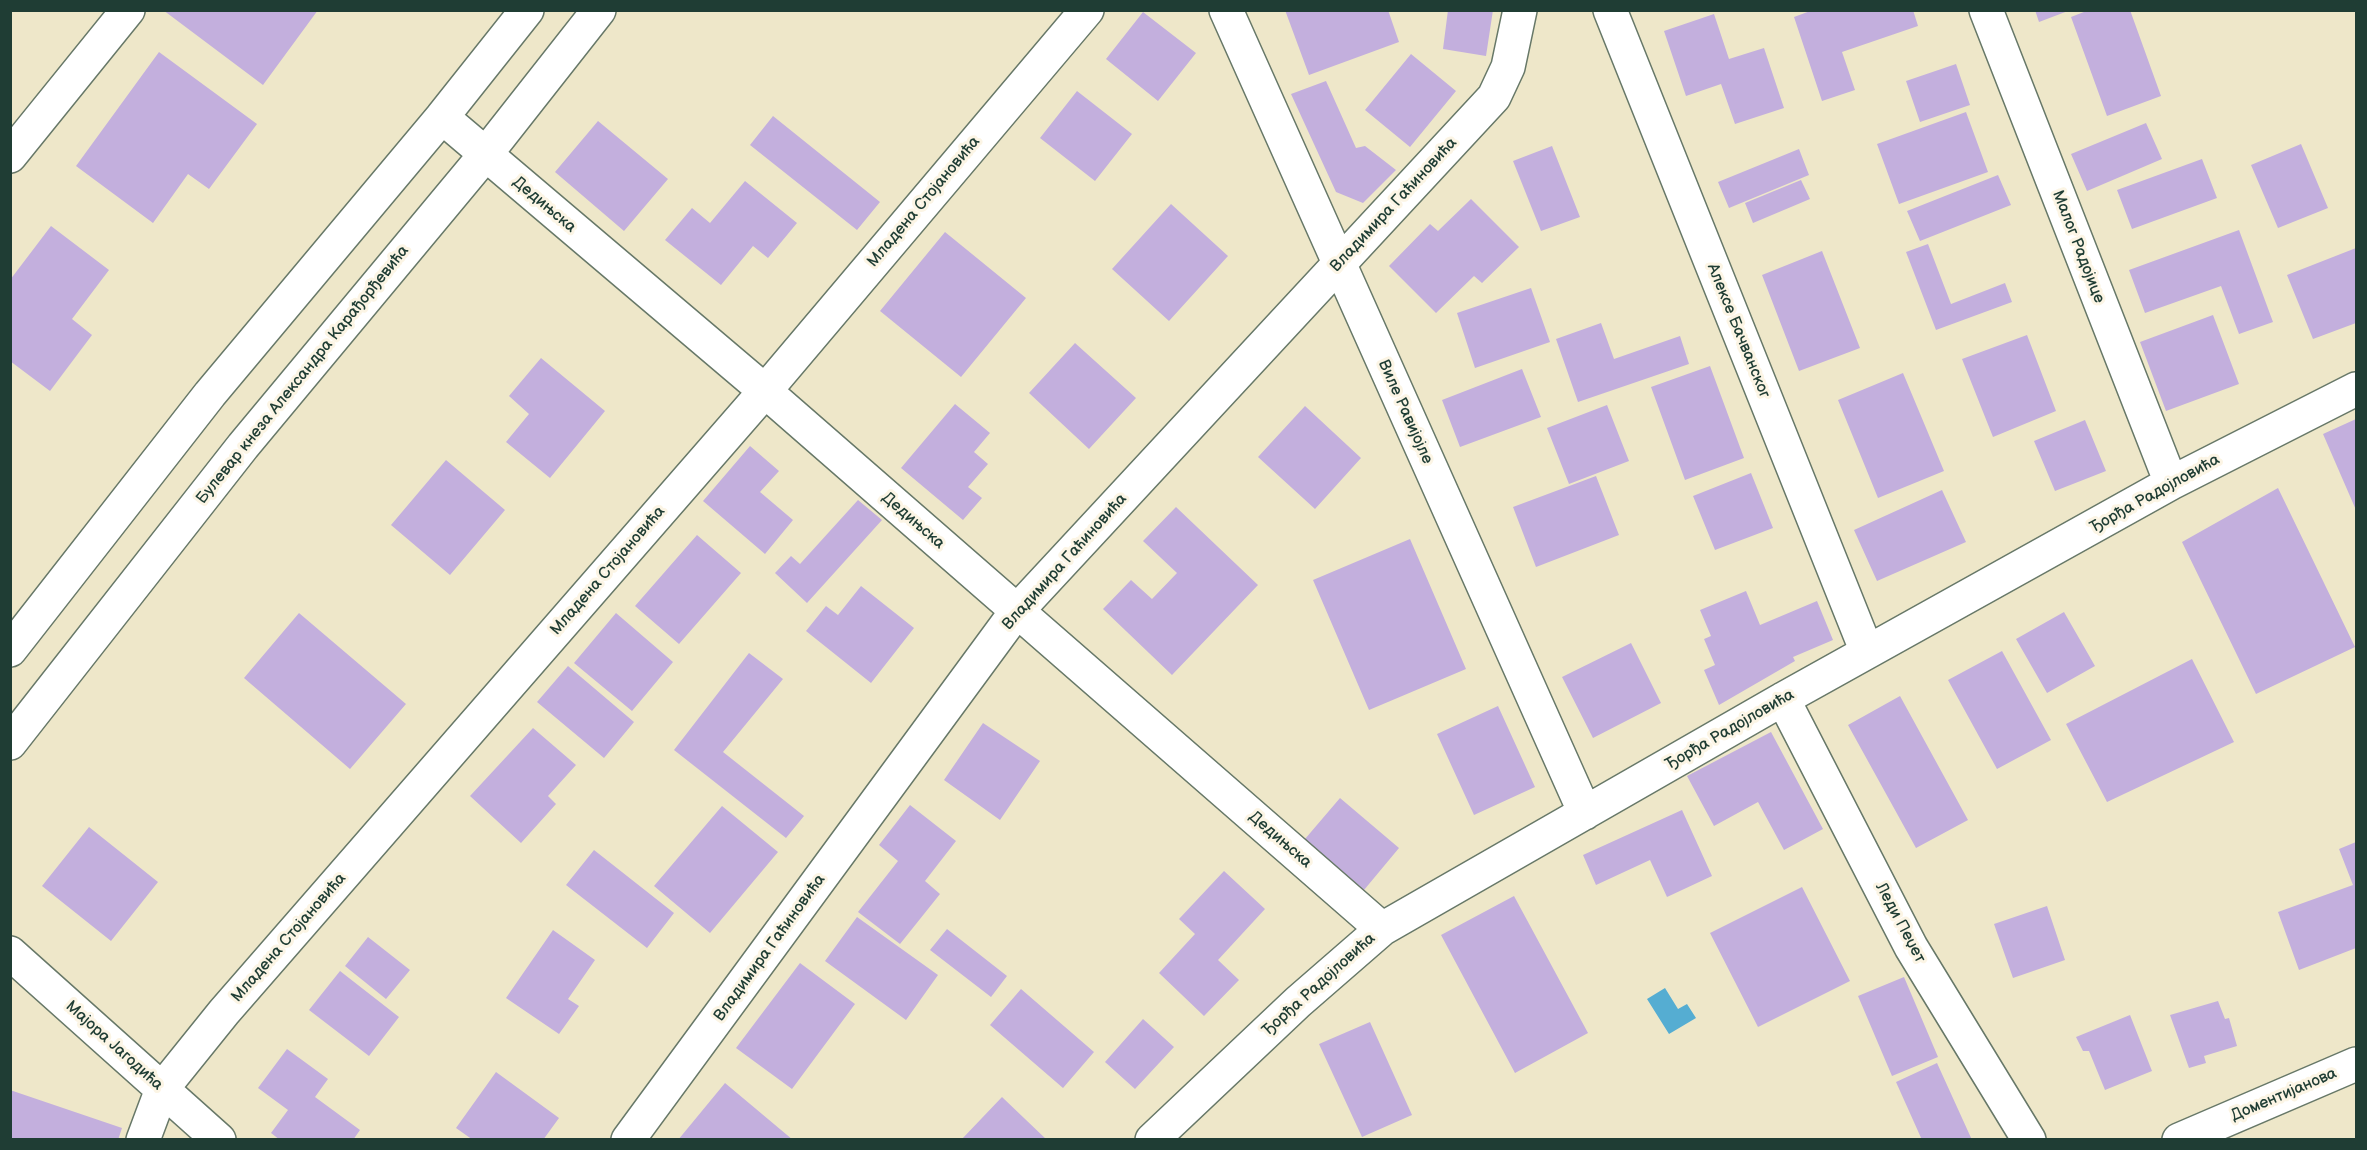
<!DOCTYPE html>
<meta charset="utf-8">
<style>
body{margin:0}
#map{position:relative;width:2367px;height:1150px;overflow:hidden;background:#eee7c9;font-family:"Balsamiq Sans",sans-serif}
canvas{display:block}
.frame{position:absolute;inset:0;border:12px solid #1f3d34;pointer-events:none}
</style>
<div id="map">
<canvas width="2367" height="1150"></canvas>
<div class="frame"></div>
</div>
<script>
const ctx = document.querySelector('canvas').getContext('2d');
ctx.lineJoin = 'round';
function fillPath(path, color) { ctx.fillStyle = color; ctx.fill(path, 'evenodd'); }
const shape = rows => new Path2D(rows.map(r => 'M' + r).join(''));
function trace(path, color, width, dash) { ctx.strokeStyle = color; ctx.lineWidth = width; ctx.lineCap = dash ? 'butt' : 'round'; ctx.setLineDash(dash || []); ctx.stroke(path); }
function label(font, color, halo, rows, align = 'center') {
  ctx.font = font + ' "Balsamiq Sans",sans-serif'; ctx.lineWidth = 6; ctx.setLineDash([]); ctx.textBaseline = 'middle'; ctx.strokeStyle = halo; ctx.fillStyle = color; for (const [text, x, y, turn = 0] of rows) {
    ctx.save(); ctx.translate(x, y); ctx.rotate((+turn || 0) * Math.PI / 180); ctx.textAlign = isNaN(turn) ? turn : align; if (halo) ctx.strokeText(text, 0, 0); ctx.fillText(text, 0, 0); ctx.restore();
  }
}
const water = shape([
 [1665,988,1678,1009,1687,1004,1696,1018,1669,1034,1647,999]
]);
const building = shape([
 [163,10,318,10,263,85],
 [1285,10,1388,10,1399,42,1309,75],
 [1448,10,1493,10,1486,56,1443,49],
 [1813,10,1913,10,1918,26,1842,52,1855,90,1822,101,1794,17],
 [2035,10,2068,10,2068,11,2039,22],
 [2089,10,2130,10,2161,96,2107,116,2071,17],
 [1143,12,1196,53,1158,101,1106,59],
 [1714,14,1729,59,1764,48,1784,108,1735,124,1721,84,1686,96,1664,31],
 [159,52,257,124,209,189,188,174,153,223,76,166],
 [1411,54,1456,91,1410,147,1365,110],
 [1956,64,1970,105,1920,122,1906,81],
 [1326,81,1356,148,1365,146,1396,170,1363,203,1336,192,1291,94],
 [1077,91,1132,134,1095,181,1040,138],
 [1966,112,1988,172,1899,204,1877,144],
 [773,116,880,202,857,230,750,145],
 [598,121,668,179,624,231,555,172],
 [2146,123,2162,159,2087,191,2071,154],
 [2301,144,2328,208,2278,228,2251,165],
 [1552,146,1580,217,1541,231,1513,161],
 [1799,149,1809,175,1729,208,1718,182],
 [2202,159,2217,198,2132,229,2117,190],
 [1998,175,2011,205,1920,241,1907,211],
 [1801,180,1810,199,1753,223,1745,203],
 [745,181,797,223,768,258,753,246,721,285,665,240,692,208,710,223],
 [1471,199,1519,247,1482,283,1474,276,1436,313,1389,266,1430,224,1438,231],
 [1171,204,1228,256,1169,321,1112,269],
 [51,226,109,270,72,319,92,335,50,391,10,361,10,280],
 [2239,230,2273,322,2239,334,2221,286,2145,313,2129,270],
 [945,232,1026,298,961,377,880,311],
 [1928,244,1951,304,2005,283,2012,302,1936,330,1906,252],
 [2356,248,2356,323,2313,339,2287,275],
 [1822,251,1860,348,1799,371,1762,275],
 [1531,288,1550,342,1475,368,1457,313],
 [2213,315,2239,384,2166,411,2140,342],
 [1601,323,1614,359,1680,336,1689,364,1578,402,1556,339],
 [2027,335,2056,411,1993,437,1962,359],
 [1075,343,1136,398,1089,449,1029,393],
 [541,358,605,411,550,478,506,442,529,414,509,396],
 [1710,366,1744,458,1685,480,1651,387],
 [1522,369,1541,417,1460,447,1442,400],
 [1903,373,1944,471,1878,498,1838,400],
 [955,404,990,433,974,452,988,464,968,487,982,498,963,520,901,468],
 [1607,405,1629,461,1569,484,1547,428],
 [1305,406,1361,458,1315,509,1258,457],
 [2356,419,2356,510,2323,434],
 [2085,420,2106,471,2055,491,2034,441],
 [750,446,779,471,760,492,793,520,765,554,703,501],
 [446,460,505,510,450,575,391,525],
 [1751,473,1773,528,1715,550,1693,496],
 [1596,476,1619,535,1536,567,1513,507],
 [2278,488,2355,647,2256,694,2182,542],
 [1942,490,1966,542,1877,581,1854,530],
 [858,500,882,520,807,603,775,573,791,556,800,564],
 [1176,507,1258,585,1172,675,1103,609,1131,580,1152,599,1177,573,1143,541],
 [697,535,741,573,679,644,635,606],
 [1410,539,1466,669,1369,710,1313,580],
 [861,586,914,628,871,683,806,631,826,606,838,615],
 [1746,591,1760,625,1817,601,1833,640,1793,657,1795,661,1719,705,1704,670,1715,665,1704,639,1711,636,1700,610],
 [2064,612,2095,666,2047,693,2016,639],
 [299,613,406,704,350,769,244,678],
 [616,613,673,662,632,711,574,663],
 [1631,643,1661,703,1593,738,1562,677],
 [2002,651,2051,740,1997,769,1948,680],
 [749,653,783,679,723,752,804,816,786,838,674,750],
 [2192,659,2234,742,2107,802,2066,724],
 [568,666,634,722,604,758,537,702],
 [1900,696,1968,820,1916,848,1848,725],
 [1498,706,1535,787,1474,815,1437,734],
 [983,723,1040,761,1000,820,944,780],
 [533,728,576,765,548,796,556,804,521,843,470,796],
 [1771,732,1823,829,1784,850,1758,802,1714,826,1687,776],
 [1340,798,1399,848,1364,890,1305,839],
 [910,805,956,841,925,881,940,894,900,944,858,912,898,861,879,845],
 [722,806,778,852,710,933,654,886],
 [1682,810,1712,876,1667,897,1650,860,1596,885,1583,855],
 [89,827,158,882,111,941,42,886],
 [2356,842,2356,948,2299,970,2278,912,2353,885,2339,849],
 [594,850,674,913,647,948,566,885],
 [1224,871,1265,909,1218,960,1239,980,1204,1016,1159,973,1195,934,1179,919],
 [1802,887,1850,981,1758,1027,1710,933],
 [1514,896,1588,1033,1515,1073,1441,935],
 [2047,906,2065,960,2013,978,1994,924],
 [857,917,938,975,906,1020,825,961],
 [947,929,1007,976,991,997,930,950],
 [553,930,595,960,568,999,579,1006,559,1034,506,998],
 [368,937,410,970,386,999,345,966],
 [800,963,855,1004,792,1089,736,1048],
 [340,971,399,1017,369,1056,309,1010],
 [1904,977,1938,1057,1892,1076,1858,996],
 [1021,989,1094,1052,1063,1088,990,1025],
 [2218,1001,2225,1019,2229,1018,2237,1046,2204,1056,2206,1063,2189,1068,2170,1015],
 [2130,1015,2152,1071,2105,1090,2089,1051,2083,1051,2076,1037],
 [1143,1019,1174,1047,1135,1089,1105,1062],
 [1370,1022,1412,1115,1362,1137,1319,1044],
 [287,1049,328,1079,315,1097,360,1130,353,1140,280,1140,271,1133,288,1110,258,1088],
 [1937,1063,1972,1140,1922,1140,1896,1082],
 [496,1072,559,1118,543,1140,473,1140,456,1128],
 [725,1083,793,1140,678,1140],
 [10,1090,122,1128,118,1140,10,1140],
 [1002,1097,1047,1140,961,1140]
]);
const minor = shape([
 [1226,10,1585,813],
 [1610,10,1867,652],
 [1986,10,2171,483],
 [442,117,765,391,1382,929],
 [10,156,128,10],
 [10,650,210,394,442,117,527,10],
 [1783,699,1911,947,2029,1140],
 [10,743,243,446,485,155,599,10],
 [10,953,219,1140],
 [143,1140,162,1089,224,1012,765,391,1087,10],
 [628,1140,1016,612,1494,97,1508,67,1520,10],
 [1152,1140,1298,1002,1382,929,1783,699,2171,483,2356,389],
 [2179,1140,2356,1064]
]);
const streetNames = [
 ["Младена Стојановића",924,202,-50],
 ["Дедињска",544,205,40],
 ["Владимира Гаћиновића",1394,205,-47],
 ["Малог Радојице",2078,247,69],
 ["Алексе Бачванског",1738,331,68],
 ["Булевар кнеза Александра Карађорђевића",303,375,-51],
 ["Виле Равијојле",1405,412,66],
 ["Ђорђа Радојловића",2155,494,-29],
 ["Дедињска",913,521,41],
 ["Владимира Гаћиновића",1065,562,-48],
 ["Младена Стојановића",608,571,-49],
 ["Ђорђа Радојловића",1730,730,-30],
 ["Дедињска",1280,840,41],
 ["Леди Пеџет",1900,923,62],
 ["Младена Стојановића",289,938,-49],
 ["Владимира Гаћиновића",770,948,-54],
 ["Ђорђа Радојловића",1319,985,-42],
 ["Мајора Јагодића",114,1046,42],
 ["Доментијанова",2284,1095,-23]
];
fillPath(water, '#55add2');
fillPath(building, '#c3afdd');
trace(minor, '#677868', 36);
trace(minor, '#fff', 33);
label('16px', '#1f3d34', '#fcf5e5', streetNames);
</script>
